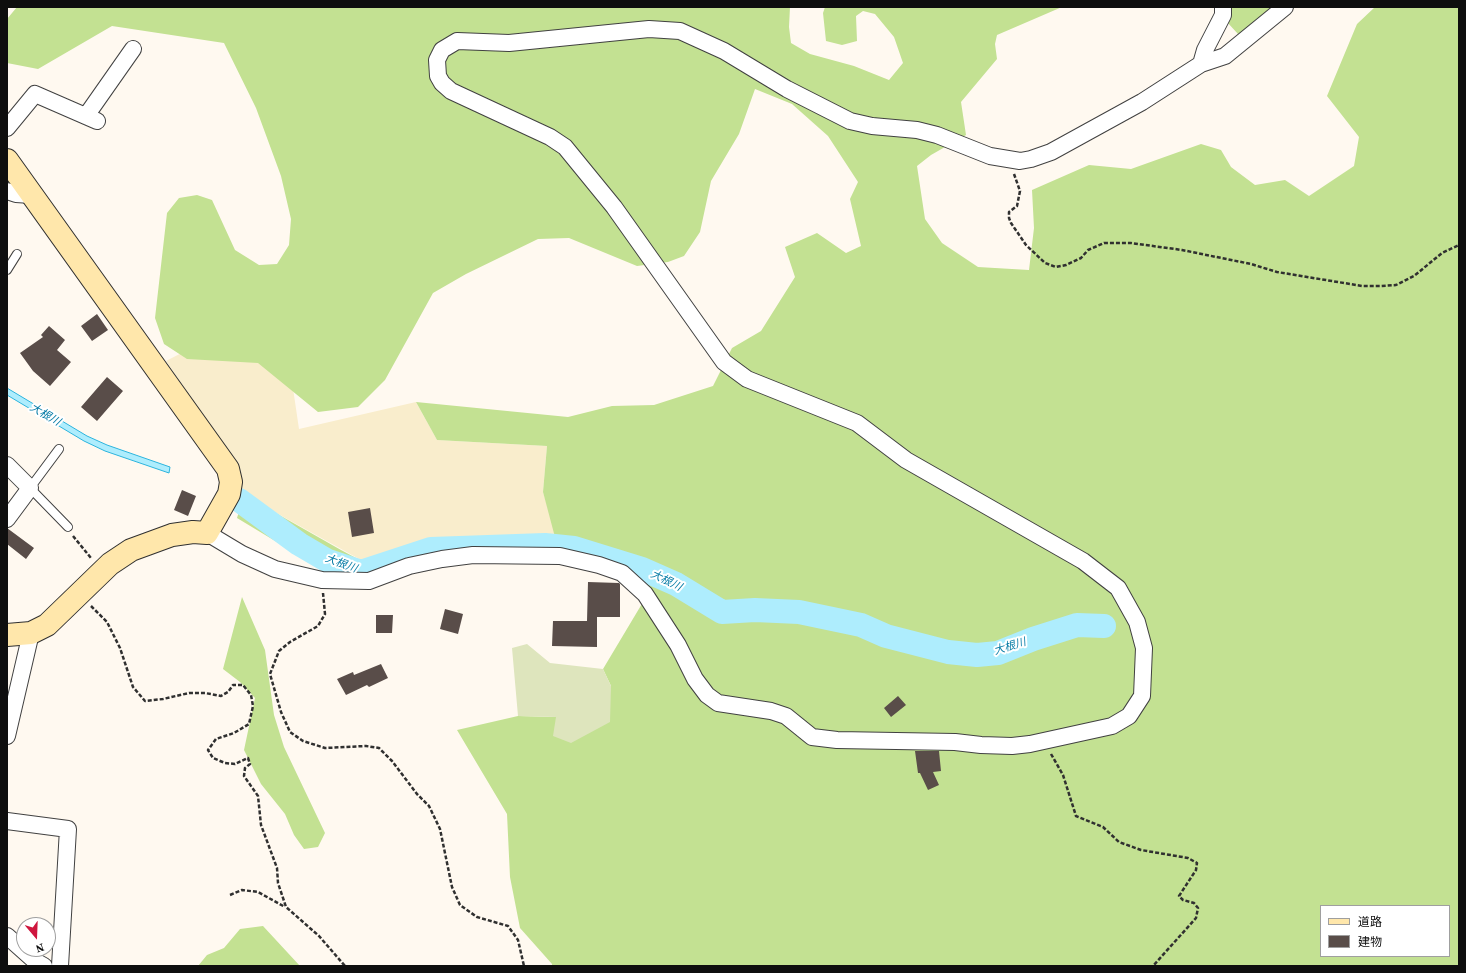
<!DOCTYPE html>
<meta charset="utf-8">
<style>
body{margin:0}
#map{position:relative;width:1466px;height:973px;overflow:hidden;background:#fff9f0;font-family:"Source Serif 4","Noto Sans JP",serif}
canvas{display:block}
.frame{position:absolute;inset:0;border:8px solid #0e0e0e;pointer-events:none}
.legend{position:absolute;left:1320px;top:905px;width:130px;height:52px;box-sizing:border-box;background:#fff;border:1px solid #9f9f9f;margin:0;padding:5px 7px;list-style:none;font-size:12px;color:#0e0e0e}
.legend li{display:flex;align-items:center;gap:8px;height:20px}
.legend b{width:20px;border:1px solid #9f9f9f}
.north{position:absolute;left:16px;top:917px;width:40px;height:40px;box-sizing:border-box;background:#fff;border:1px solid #9f9f9f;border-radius:50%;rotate:161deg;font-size:11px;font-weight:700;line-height:16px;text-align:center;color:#0e0e0e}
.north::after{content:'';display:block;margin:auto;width:14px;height:18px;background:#cf163e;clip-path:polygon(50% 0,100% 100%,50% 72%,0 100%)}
</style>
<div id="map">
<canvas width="1466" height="973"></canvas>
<div class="frame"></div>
<ul class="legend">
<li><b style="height:5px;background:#ffe7ab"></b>道路</li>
<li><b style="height:11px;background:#594d49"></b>建物</li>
</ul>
<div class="north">N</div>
</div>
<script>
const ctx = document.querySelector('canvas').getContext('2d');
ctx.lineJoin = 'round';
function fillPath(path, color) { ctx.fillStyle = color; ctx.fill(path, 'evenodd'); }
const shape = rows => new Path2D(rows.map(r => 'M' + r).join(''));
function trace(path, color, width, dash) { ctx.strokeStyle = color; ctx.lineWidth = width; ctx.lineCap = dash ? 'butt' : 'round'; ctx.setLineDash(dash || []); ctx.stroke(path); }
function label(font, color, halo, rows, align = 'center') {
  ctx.font = font + ' "Source Serif 4","Noto Sans JP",serif'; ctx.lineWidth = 4; ctx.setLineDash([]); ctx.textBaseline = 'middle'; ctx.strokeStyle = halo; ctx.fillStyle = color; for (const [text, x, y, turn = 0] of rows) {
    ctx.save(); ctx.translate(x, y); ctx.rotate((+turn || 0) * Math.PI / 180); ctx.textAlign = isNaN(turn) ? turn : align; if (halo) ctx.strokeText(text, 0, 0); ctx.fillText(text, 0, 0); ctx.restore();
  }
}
const farmland = shape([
 [286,341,299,429,416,402,437,440,547,446,543,492,560,547,515,556,388,575,244,495,234,461,166,361,199,344]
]);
const forest = shape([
 [17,7,790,7,789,27,791,43,810,54,854,66,889,80,903,63,894,37,875,14,863,11,856,16,857,41,842,45,826,41,823,13,825,7,1062,7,997,35,995,44,997,59,961,102,966,135,931,155,917,166,925,219,942,243,978,267,1029,270,1034,228,1032,190,1089,165,1131,169,1201,144,1221,150,1231,167,1255,185,1285,180,1309,196,1354,166,1359,137,1327,96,1357,24,1375,7,1459,7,1459,966,552,966,552,964,520,928,510,877,507,814,457,730,518,716,556,717,611,686,603,669,649,592,623,569,600,556,560,556,543,492,547,446,437,440,416,402,568,417,612,406,654,405,713,386,732,348,761,331,795,277,785,247,817,233,846,253,861,246,850,199,858,182,828,136,792,104,755,89,739,134,711,181,700,232,684,256,668,262,637,266,569,238,538,239,466,274,433,293,385,380,358,407,318,412,258,363,187,359,164,344,155,318,167,213,179,198,197,195,212,200,235,250,259,265,277,264,289,245,291,219,281,176,256,108,224,43,112,26,38,69,7,63,7,19],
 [1321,906,1449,906,1449,956,1321,956],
 [1230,7,1295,7,1283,17,1238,34,1227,22],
 [244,495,341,550,388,575,351,581,300,556,237,518],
 [242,597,265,650,274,715,284,747,325,833,318,847,304,849,294,835,285,814,261,784,244,750,255,698,240,682,223,669],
 [263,926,300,966,198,966,207,955,224,948,240,929]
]);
const cemetery = shape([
 [527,644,550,663,603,669,611,686,610,722,571,743,553,736,556,717,518,716,512,648]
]);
const water = shape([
 [7,388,87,436,107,445,170,467,169,473,105,451,84,441,7,395,7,388]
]);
const river = shape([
 [239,500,299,544,328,561,361,572,431,549,545,545,574,548,642,569,676,584,722,612,755,610,799,612,861,625,886,636,948,652,977,655,998,653,1033,639,1077,625,1104,626]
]);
const building = shape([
 [97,314,108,330,92,341,81,326],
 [49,326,65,340,57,350,71,362,50,386,33,371,20,353,43,337,41,335],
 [107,377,123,391,97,421,81,407],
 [182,490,196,496,188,516,174,510],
 [370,508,374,533,352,537,348,512],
 [7,528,34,548,26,559,7,544],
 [588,582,619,583,620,584,620,617,597,617,597,647,552,646,553,621,587,621],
 [445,609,463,614,458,634,440,629],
 [376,615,393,615,392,633,376,633],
 [381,664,388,678,369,687,367,685,346,695,337,679,353,672,354,675],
 [898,696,906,705,891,717,884,708],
 [915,751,939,751,941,771,933,772,939,785,928,790,920,773,918,773]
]);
const path = shape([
 [1014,174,1020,191,1017,206,1009,212,1009,218,1011,223,1026,245,1045,263,1056,267,1066,265,1081,258,1088,250,1104,243,1131,243,1182,250,1251,264,1277,272,1362,286,1380,286,1396,285,1414,276,1442,253,1459,245],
 [73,536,91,558],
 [323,593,325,614,318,626,290,642,279,651,270,674,281,712,290,732,303,741,325,748,366,746,379,748,392,761,417,794,429,806,440,829,452,887,460,905,477,917,508,926,518,940,524,966],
 [91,606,107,622,120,648,133,687,145,701,163,699,189,693,205,693,221,696,228,692,233,685,243,685,251,695,253,706,249,724,234,733,216,739,208,750,213,758,225,763,235,764,248,758,250,764,245,768,244,776,258,796,261,825,277,868,278,883,286,907,319,936,345,966],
 [1051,754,1063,775,1076,816,1103,827,1119,842,1141,850,1188,858,1197,863,1196,870,1179,896,1183,900,1194,903,1198,908,1196,918,1153,966],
 [230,895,242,890,258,892,285,907]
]);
const lane = shape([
 [7,270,17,254],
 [59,449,30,488,68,527]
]);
const street = shape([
 [1201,64,1205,50,1223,15,1223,7],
 [86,116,133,49],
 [7,128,35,94,97,121],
 [7,191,16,194,31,195],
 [7,465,30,488,7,519],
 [207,533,242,554,275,569,322,580,369,581,409,566,442,559,473,555,560,556,599,565,622,573,645,594,678,645,695,679,707,695,718,703,771,711,786,716,812,737,837,740,955,742,981,745,1012,746,1030,744,1112,726,1129,716,1142,696,1144,648,1137,622,1118,588,1083,561,906,460,857,423,747,379,724,362,614,207,565,147,550,137,451,91,442,83,438,76,437,60,442,50,457,41,509,43,649,29,680,31,724,51,787,89,850,121,872,126,917,130,937,135,990,156,1020,161,1031,159,1051,152,1142,102,1201,64,1225,56,1285,7],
 [7,736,31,633],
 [7,821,68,829,60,966],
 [7,936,35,961,44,966]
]);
const secondary = shape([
 [7,160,228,469,231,482,229,494,207,533,193,532,172,535,131,550,110,564,47,625,31,633,7,635]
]);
const waterNames = [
 ["大根川",45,415,30],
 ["大根川",341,564,20],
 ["大根川",666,581,26],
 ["大根川",1010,647,-17]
];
fillPath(farmland, '#f9edcc');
fillPath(forest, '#c3e192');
fillPath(cemetery, '#dee5bd');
fillPath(water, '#aeedfd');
trace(water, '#2cb4dd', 1);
trace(river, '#aeedfd', 24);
fillPath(building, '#594d49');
trace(lane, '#414141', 10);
trace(street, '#414141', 18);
trace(secondary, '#303030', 24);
trace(path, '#303030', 2.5, [4, 2]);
trace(lane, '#fff', 8);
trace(street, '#fff', 16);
trace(secondary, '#ffe7ab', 22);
label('italic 11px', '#097da7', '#fff', waterNames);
</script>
